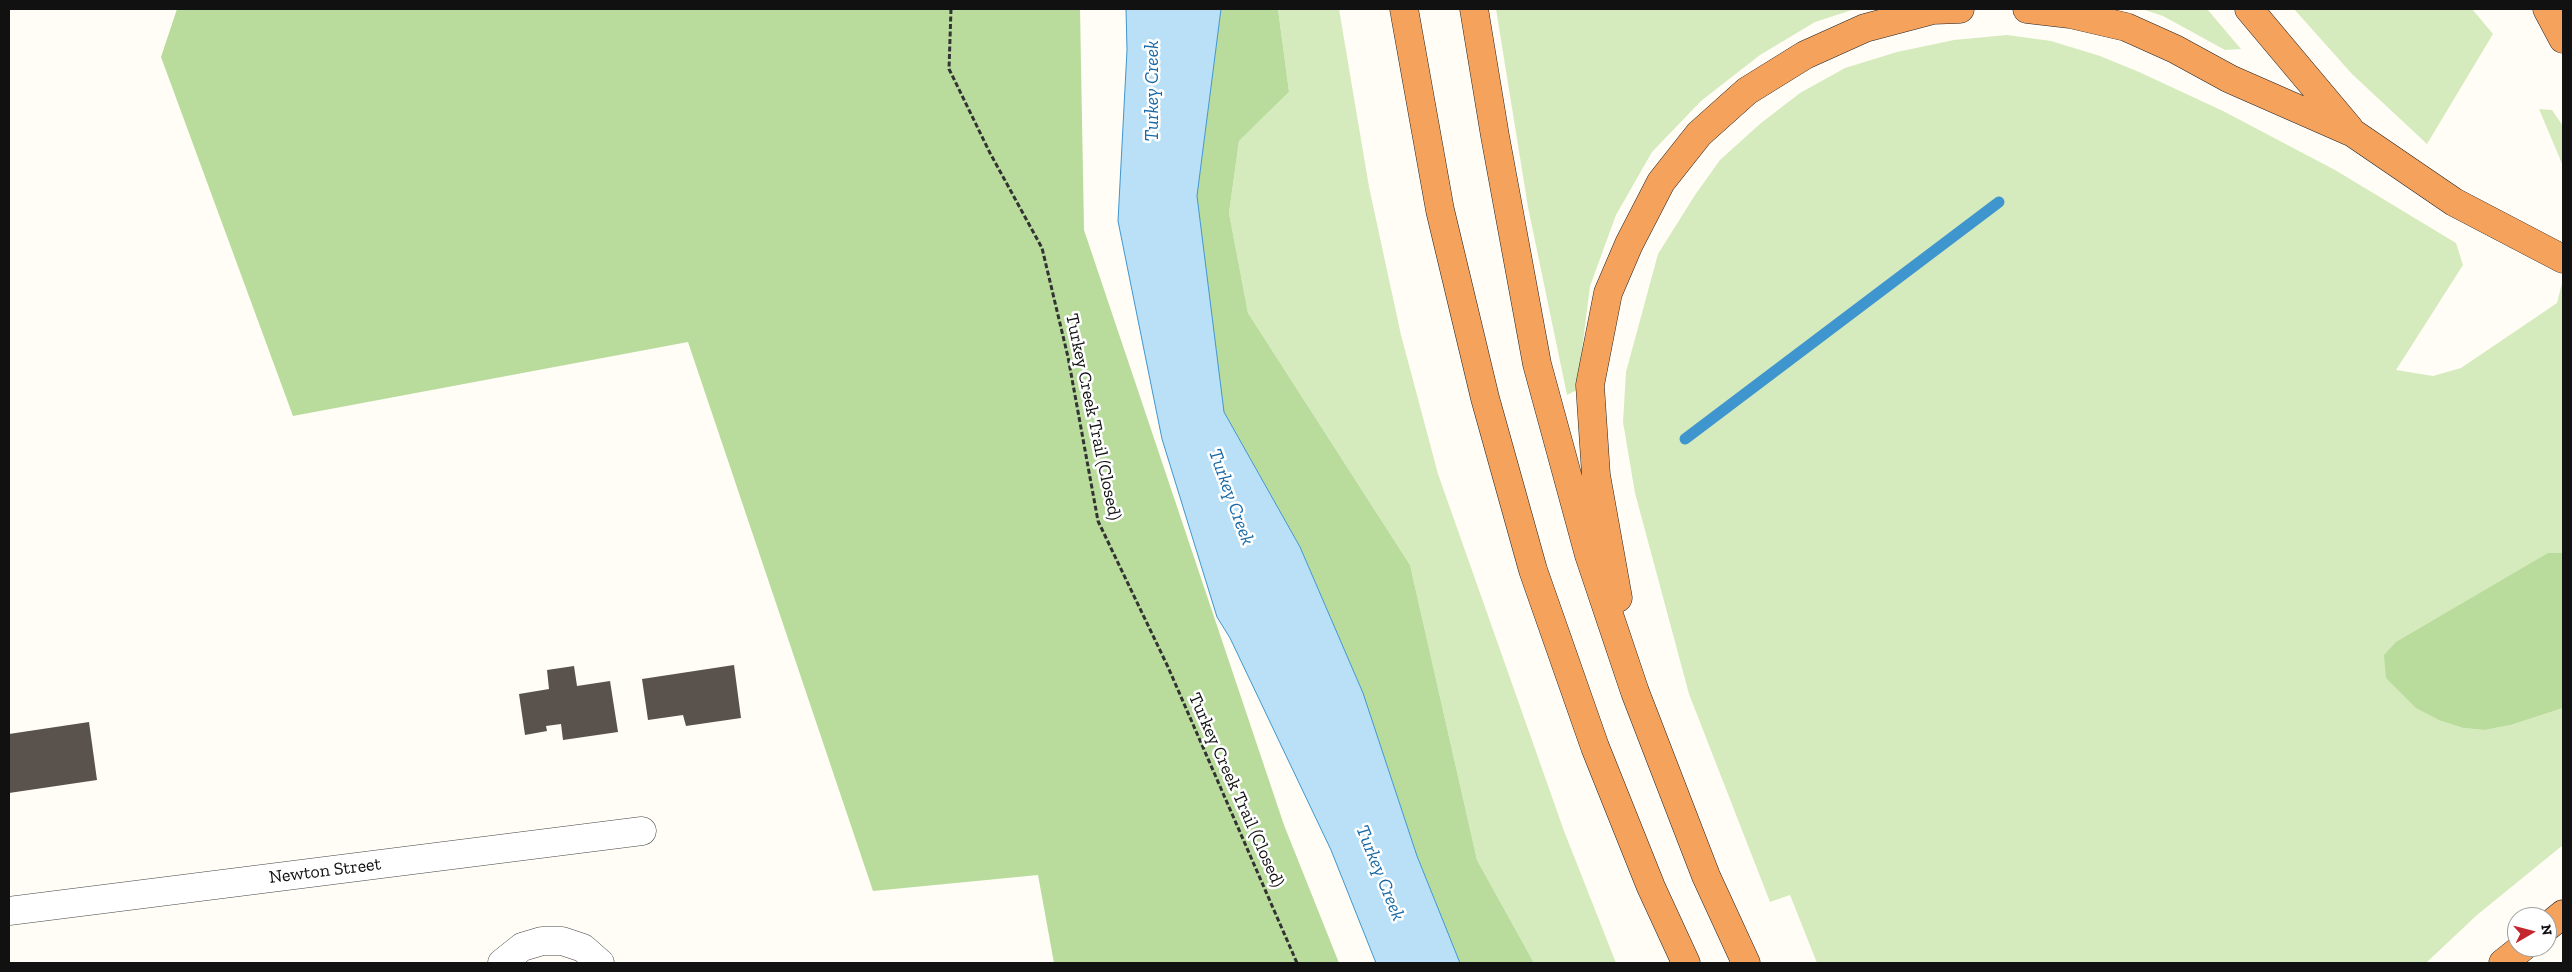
<!DOCTYPE html>
<style>
body{margin:0}
#map{position:relative;width:2572px;height:972px;overflow:hidden;background:#fffdf5;font-family:"Zilla Slab",serif}
canvas{display:block}
.frame{position:absolute;inset:0;border:10px solid #111;pointer-events:none}
.north{position:absolute;left:2507px;top:907px;width:50px;height:50px;box-sizing:border-box;background:#fff;border:1px solid #a0a0a0;border-radius:50%;rotate:82deg;font-size:14px;font-weight:700;line-height:20px;text-align:center;color:#111}
.north::after{content:'';display:block;margin:auto;width:18px;height:22px;background:#c4262e;clip-path:polygon(50% 0,100% 100%,50% 72%,0 100%)}
</style>
<div id="map">
<canvas width="2572" height="972"></canvas>
<div class="frame"></div>
<div class="north">N</div>
</div>
<script>
const ctx = document.querySelector('canvas').getContext('2d');
ctx.lineJoin = 'round';
function fillPath(path, color) { ctx.fillStyle = color; ctx.fill(path, 'evenodd'); }
const shape = rows => new Path2D(rows.map(r => 'M' + r).join(''));
function trace(path, color, width, dash) { ctx.strokeStyle = color; ctx.lineWidth = width; ctx.lineCap = dash ? 'butt' : 'round'; ctx.setLineDash(dash || []); ctx.stroke(path); }
function label(font, color, halo, rows, align = 'center') {
  ctx.font = font + ' "Zilla Slab",serif'; ctx.lineWidth = 5; ctx.setLineDash([]); ctx.textBaseline = 'middle'; ctx.strokeStyle = halo; ctx.fillStyle = color; for (const [text, x, y, turn = 0] of rows) {
    ctx.save(); ctx.translate(x, y); ctx.rotate((+turn || 0) * Math.PI / 180); ctx.textAlign = isNaN(turn) ? turn : align; if (halo) ctx.strokeText(text, 0, 0); ctx.fillText(text, 0, 0); ctx.restore();
  }
}
const green = shape([
 [1278,9,1339,9,1369,187,1401,335,1438,474,1564,831,1616,963,1534,963,1477,860,1410,565,1248,313,1229,213,1239,141,1289,92],
 [1496,9,1855,9,1815,22,1760,55,1701,101,1652,152,1616,215,1590,286,1577,390,1567,395,1528,207],
 [2142,9,2207,9,2241,49,2225,50,2163,16],
 [2294,9,2472,9,2493,34,2427,144,2352,74],
 [2007,35,2051,41,2100,56,2139,72,2223,111,2335,170,2456,243,2463,265,2396,370,2433,376,2461,368,2557,303,2563,279,2563,553,2548,553,2441,721,2463,728,2485,730,2511,725,2563,708,2563,845,2477,915,2426,963,1817,963,1790,895,1770,902,1689,694,1635,493,1623,422,1626,372,1658,254,1695,195,1720,160,1761,123,1800,93,1845,68,1897,52,1954,40],
 [2539,109,2552,110,2563,126,2563,166]
]);
const forest = shape([
 [177,9,1080,9,1084,230,1284,825,1339,963,1054,963,1038,875,873,891,688,342,293,416,161,57],
 [1221,9,1278,9,1289,92,1239,141,1229,213,1248,313,1410,565,1477,860,1534,963,1460,963,1417,856,1363,693,1300,547,1224,412,1197,196],
 [2548,553,2563,553,2563,708,2511,725,2485,730,2463,728,2441,721,2416,708,2386,678,2384,655,2396,642]
]);
const water = shape([
 [1126,9,1221,9,1197,196,1224,412,1300,547,1363,693,1417,856,1460,963,1376,963,1331,850,1230,638,1217,617,1162,439,1118,221,1127,50,1126,9]
]);
const stream = shape([
 [1685,439,1999,202]
]);
const building = shape([
 [734,665,741,718,686,726,683,715,648,720,642,679],
 [574,666,577,686,610,681,618,732,563,740,561,724,546,726,547,731,525,735,519,694,549,689,547,670],
 [89,722,97,780,9,793,9,734]
]);
const path = shape([
 [951,9,949,69,990,153,1042,248,1068,357,1098,521,1168,667,1297,963]
]);
const street = shape([
 [9,911,642,831],
 [502,963,522,947,542,941,562,941,583,948,600,963]
]);
const highway = shape([
 [1404,9,1440,210,1485,398,1533,570,1595,747,1651,887,1686,963],
 [1474,9,1495,136,1537,364,1589,555,1635,692,1706,876,1746,963],
 [2027,9,2070,14,2126,27,2175,49,2230,79,2353,133,2454,202,2563,259],
 [2249,9,2349,128],
 [2547,9,2563,39],
 [1618,598,1596,475,1590,385,1608,293,1629,244,1661,182,1699,134,1747,91,1805,55,1865,28,1933,10,1960,9],
 [2547,927,2563,914],
 [2503,963,2523,947]
]);
const streetNames = [
 ["Turkey Creek Trail (Closed)",1093,417,78],
 ["Turkey Creek Trail (Closed)",1236,790,66],
 ["Newton Street",325,871,-7]
];
const waterNames = [
 ["Turkey Creek",1153,91,-90],
 ["Turkey Creek",1231,497,70],
 ["Turkey Creek",1380,873,68]
];
fillPath(green, '#d5ebbd');
fillPath(forest, '#b9dc9c');
fillPath(water, '#b9e0f7');
trace(water, '#3f96cf', 1);
trace(stream, '#3f96cf', 11);
fillPath(building, '#5a524d');
trace(street, '#444', 29);
trace(highway, '#222', 29);
trace(path, '#333', 3, [5, 2.5]);
trace(street, '#fff', 28);
trace(highway, '#f5a25d', 28);
label('18px', '#111', '#fff', streetNames);
label('italic 19px', '#1768a6', '#fff', waterNames);
</script>
